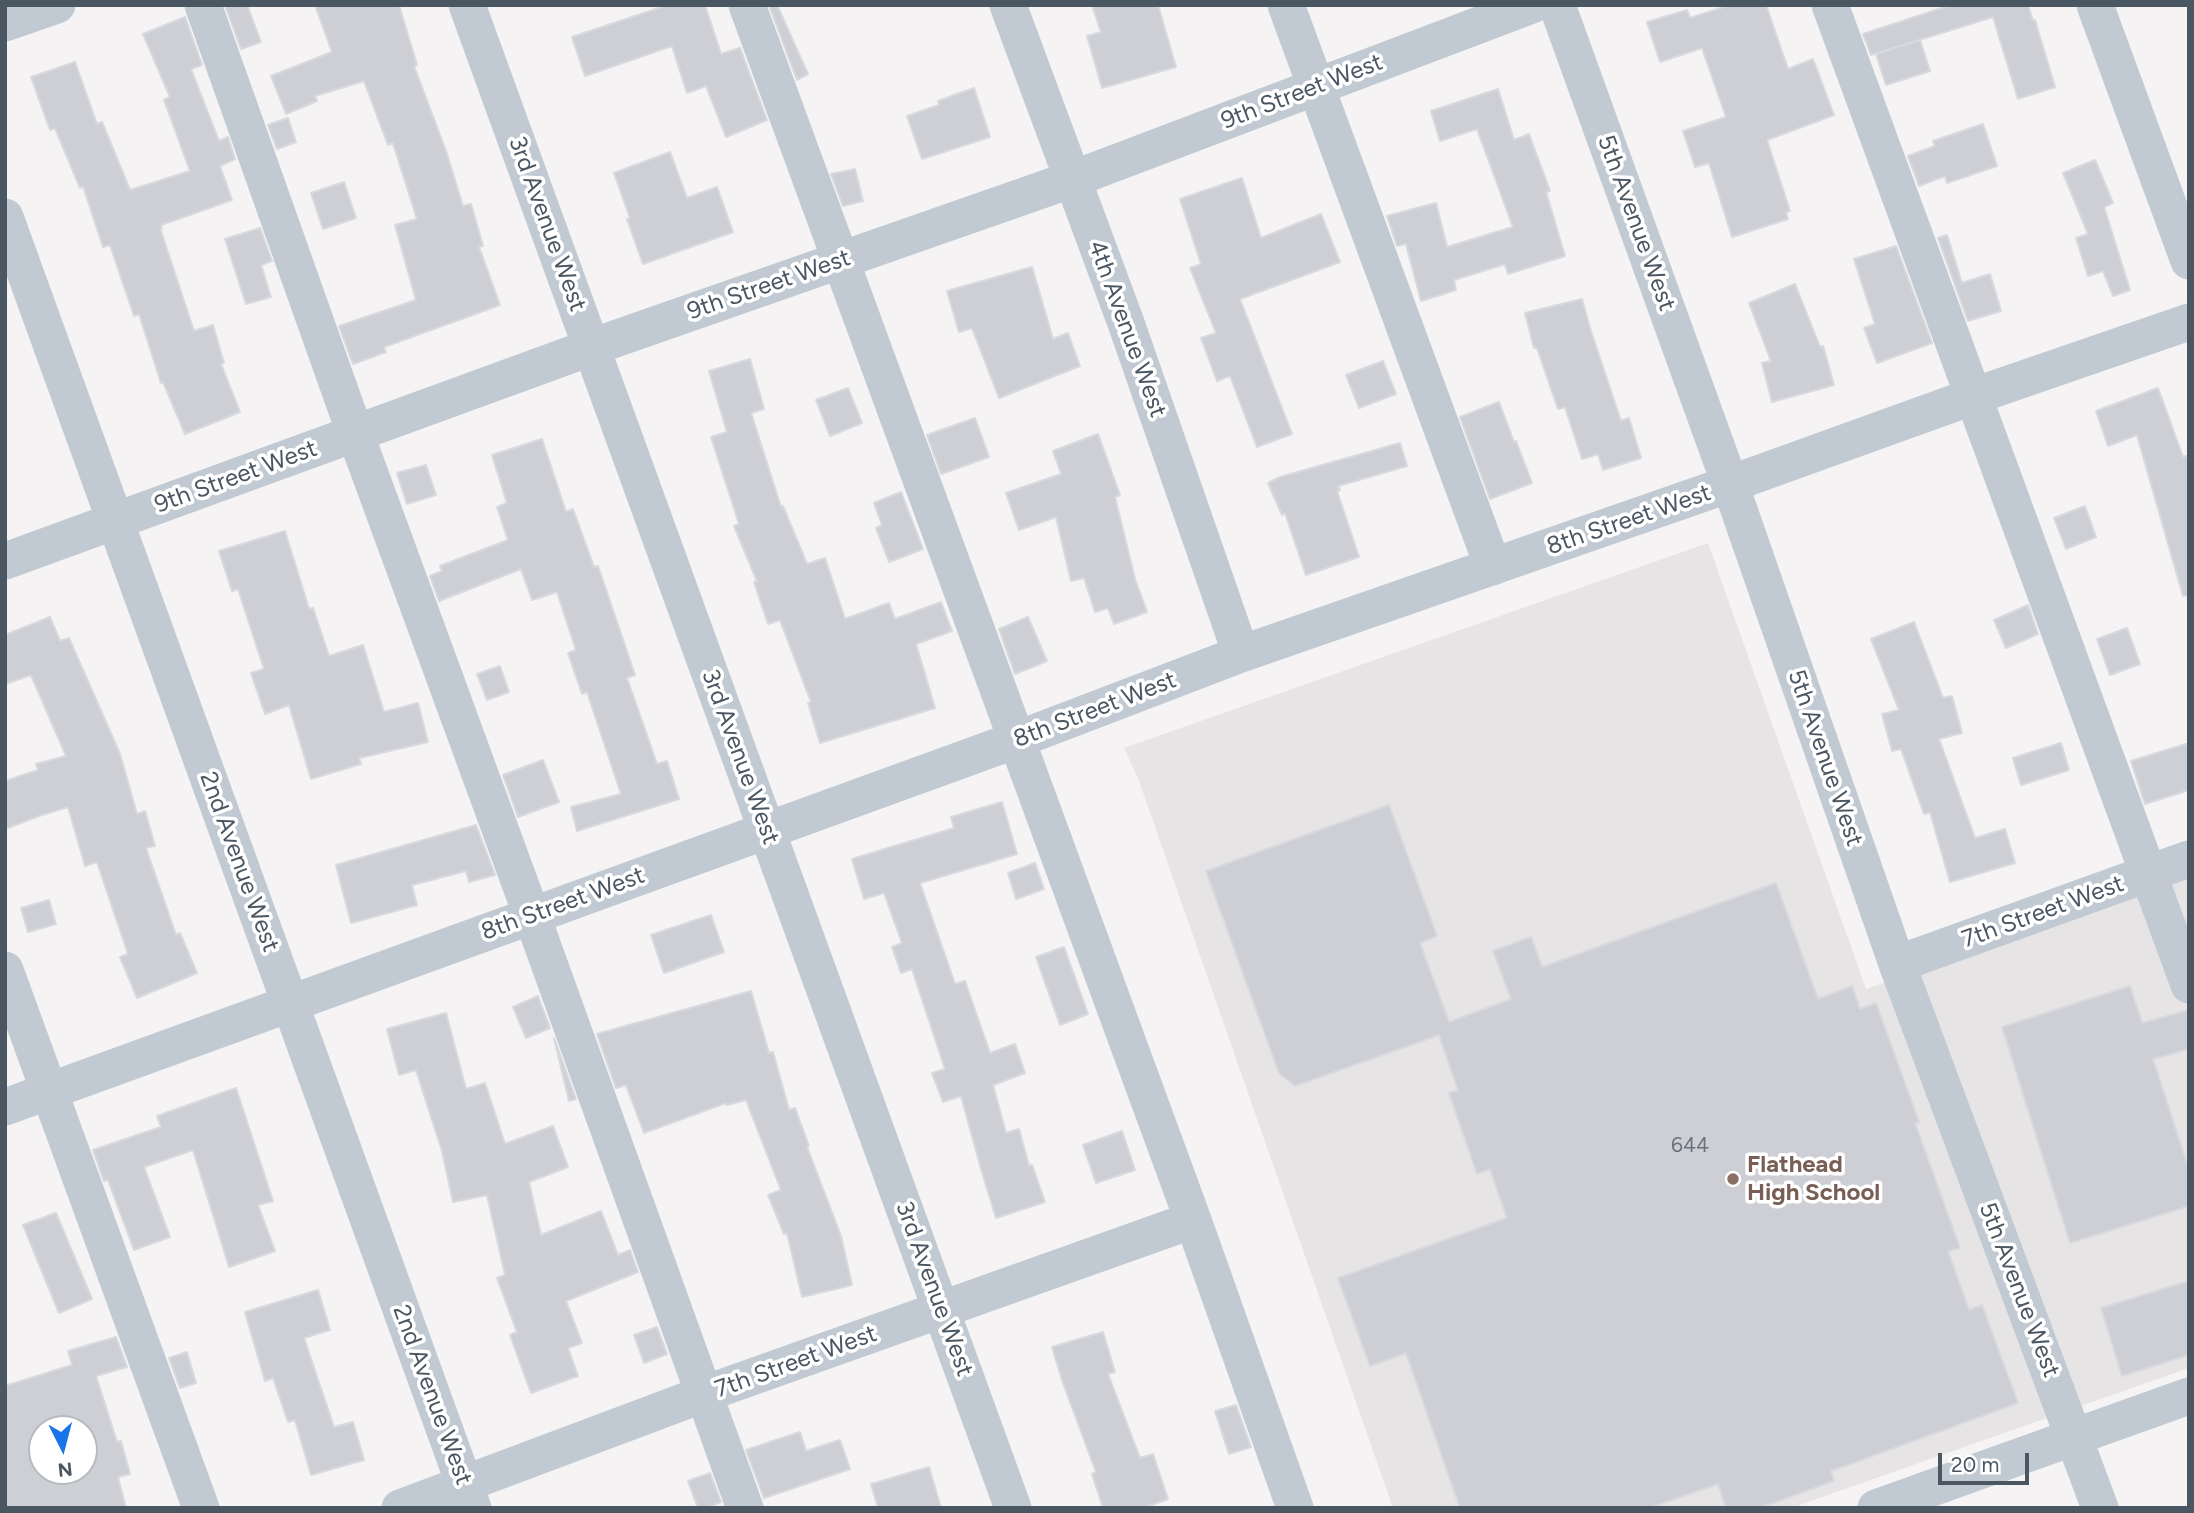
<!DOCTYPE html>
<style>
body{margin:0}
#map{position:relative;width:2194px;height:1513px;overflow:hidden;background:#f5f3f3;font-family:Figtree,sans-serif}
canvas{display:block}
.frame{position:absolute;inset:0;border:7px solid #4a5661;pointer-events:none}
.north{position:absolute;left:28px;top:1415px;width:70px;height:70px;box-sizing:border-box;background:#fff;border:2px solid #b7bbc0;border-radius:50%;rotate:174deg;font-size:19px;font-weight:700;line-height:28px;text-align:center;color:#4a5661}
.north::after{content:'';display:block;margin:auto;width:24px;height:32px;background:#1a73e8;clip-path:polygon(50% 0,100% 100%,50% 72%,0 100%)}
.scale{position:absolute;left:1938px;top:1453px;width:91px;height:32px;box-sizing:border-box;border:4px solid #4a5661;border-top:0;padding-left:9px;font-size:21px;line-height:24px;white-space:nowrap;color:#4a5661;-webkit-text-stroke:5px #fff;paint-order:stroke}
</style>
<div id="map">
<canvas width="2194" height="1513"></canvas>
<div class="frame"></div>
<div class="north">N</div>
<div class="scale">20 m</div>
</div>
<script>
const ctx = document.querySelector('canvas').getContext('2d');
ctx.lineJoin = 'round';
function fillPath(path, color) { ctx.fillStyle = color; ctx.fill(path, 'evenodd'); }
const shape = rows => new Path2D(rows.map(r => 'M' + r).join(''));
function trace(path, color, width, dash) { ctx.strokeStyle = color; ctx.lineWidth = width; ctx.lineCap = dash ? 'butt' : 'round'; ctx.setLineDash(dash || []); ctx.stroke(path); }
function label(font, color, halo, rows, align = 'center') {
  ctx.font = font + ' Figtree,sans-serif'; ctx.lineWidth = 7; ctx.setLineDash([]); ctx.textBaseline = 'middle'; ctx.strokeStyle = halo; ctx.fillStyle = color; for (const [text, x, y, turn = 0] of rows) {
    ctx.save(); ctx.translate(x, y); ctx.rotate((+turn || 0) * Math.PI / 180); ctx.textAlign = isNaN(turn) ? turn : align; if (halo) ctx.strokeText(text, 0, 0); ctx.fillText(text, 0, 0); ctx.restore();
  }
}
const education = shape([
 [1708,543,1866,989,2189,876,2189,1368,1791,1508,1393,1508,1138,778,1124,748]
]);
const building = shape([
 [225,5,247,5,261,42,241,49,225,5],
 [315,5,399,5,417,65,414,66,446,151,463,206,471,204,483,246,479,247,500,305,384,347,386,352,353,364,339,326,416,300,395,225,417,219,393,143,388,145,364,81,315,96,317,101,286,114,271,76,332,52,315,5],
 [668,5,705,5,721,54,740,48,767,120,726,137,706,86,687,93,672,46,585,76,572,37,668,5],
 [769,5,777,5,808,74,797,80,769,5],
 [1092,5,1158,5,1176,67,1102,88,1087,36,1101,32,1092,5],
 [1730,5,1766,5,1788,69,1813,59,1834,115,1767,140,1790,211,1786,212,1788,219,1732,237,1709,163,1695,167,1683,131,1726,117,1702,48,1660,62,1647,22,1687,10,1690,18,1730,5],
 [1951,5,2028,5,2033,21,2035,20,2055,87,2018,99,1993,17,1871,55,1863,34,1951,5],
 [185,17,202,65,191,69,219,141,228,137,235,159,220,166,232,200,161,225,162,228,160,228,194,331,213,325,224,363,221,364,240,412,185,434,163,382,161,383,139,314,134,316,110,245,103,247,83,186,80,188,55,128,50,130,31,77,75,62,97,124,102,122,130,190,190,171,164,100,170,97,143,34,185,17],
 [1920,40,1930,71,1886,85,1876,54,1920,40],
 [974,88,990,137,922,159,907,116,939,105,938,101,974,88],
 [1498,89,1514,140,1529,134,1550,191,1546,192,1565,256,1508,274,1505,264,1454,280,1456,290,1421,301,1406,244,1397,246,1387,216,1436,203,1447,247,1513,227,1477,129,1440,141,1431,111,1498,89],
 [288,118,296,142,277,149,268,125,288,118],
 [1983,124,1997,166,1947,183,1945,176,1919,186,1908,156,1935,146,1933,141,1983,124],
 [670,152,687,198,717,187,733,232,643,264,627,219,630,218,614,173,670,152],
 [2095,160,2113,203,2104,207,2130,290,2113,296,2103,271,2088,276,2076,238,2088,234,2063,173,2095,160],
 [855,169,863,201,843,206,831,174,855,169],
 [1242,178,1261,238,1321,214,1340,262,1240,299,1292,434,1257,447,1230,376,1217,381,1201,338,1216,333,1190,268,1201,264,1180,199,1242,178],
 [344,182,356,218,323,229,311,193,344,182],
 [260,228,272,261,261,265,271,297,246,304,225,239,260,228],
 [1947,235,1962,283,1990,274,2001,311,1968,321,1938,238,1947,235],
 [1896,246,1932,343,1877,363,1864,328,1875,324,1854,259,1896,246],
 [1032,267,1053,339,1068,333,1080,366,999,398,972,328,959,332,947,291,1032,267],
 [1795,284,1820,347,1823,346,1834,385,1772,402,1762,363,1771,361,1749,303,1795,284],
 [1582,299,1590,328,1621,421,1629,418,1641,458,1603,470,1598,454,1582,459,1565,407,1558,409,1537,348,1534,348,1525,313,1582,299],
 [750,359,764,409,751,413,781,507,783,506,807,564,825,558,845,619,889,603,895,619,941,602,952,631,916,644,935,708,820,743,808,703,811,702,780,620,768,624,754,582,757,581,734,526,739,524,711,437,727,432,709,371,750,359],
 [1383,361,1396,394,1359,408,1346,375,1383,361],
 [848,388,862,423,830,436,816,400,848,388],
 [2158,388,2183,457,2189,455,2189,595,2183,596,2137,435,2108,446,2096,411,2158,388],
 [1499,402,1514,442,1516,441,1532,483,1490,499,1460,417,1499,402],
 [975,418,989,457,941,474,927,435,975,418],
 [1098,434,1120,495,1115,497,1135,579,1147,612,1114,624,1108,608,1095,612,1084,578,1071,581,1056,517,1019,530,1006,493,1061,474,1053,451,1098,434],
 [542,439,566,512,573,509,594,567,598,566,635,675,627,678,657,764,667,761,679,799,577,831,571,807,621,794,587,692,582,694,568,653,576,650,557,592,532,600,521,569,439,601,430,576,442,571,440,566,508,540,497,507,507,503,492,455,542,439],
 [1400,443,1407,466,1338,486,1340,490,1337,491,1359,557,1306,575,1285,513,1282,515,1268,483,1280,477,1400,443],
 [426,465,436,495,407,504,397,473,426,465],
 [901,492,923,549,889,562,876,528,882,525,874,503,901,492],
 [2085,506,2096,537,2066,549,2054,518,2085,506],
 [285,531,309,609,313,608,329,656,363,645,384,712,418,703,428,742,359,758,361,764,311,779,289,705,265,714,251,673,264,669,238,589,232,591,219,551,285,531],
 [2028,605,2038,634,2006,648,1994,620,2028,605],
 [50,617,60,641,69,638,120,754,137,814,145,811,155,846,146,848,176,935,180,933,197,973,137,998,120,957,128,954,97,862,85,866,68,807,39,816,5,829,5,781,38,770,36,764,66,756,31,675,5,684,5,635,50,617],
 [1028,617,1047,661,1015,674,999,629,1028,617],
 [1914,622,1943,698,1952,696,1962,733,1939,739,1975,838,2005,829,2015,863,1950,882,1930,812,1924,814,1901,749,1892,751,1882,714,1899,710,1871,639,1914,622],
 [2127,628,2140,664,2110,675,2097,639,2127,628],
 [500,666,509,692,487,700,477,674,500,666],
 [2061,743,2069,770,2021,785,2013,758,2061,743],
 [2189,743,2189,790,2145,804,2131,761,2189,743],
 [543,760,559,802,518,817,503,775,543,760],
 [1002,802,1017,854,920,883,955,984,965,981,990,1053,1015,1044,1025,1073,993,1085,1006,1133,1019,1129,1029,1166,1032,1165,1045,1202,996,1218,981,1169,961,1096,943,1102,932,1073,945,1069,912,969,901,973,892,947,902,943,884,893,864,899,852,859,954,828,951,817,1002,802],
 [1389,805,1437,936,1420,943,1449,1022,1511,999,1493,951,1531,937,1542,967,1776,883,1818,999,1852,986,1860,1009,1876,1003,1919,1122,1915,1123,1960,1248,1948,1251,1969,1310,1982,1305,2018,1403,1831,1471,1834,1481,1759,1508,1726,1508,1718,1484,1649,1508,1460,1508,1406,1353,1370,1366,1338,1278,1507,1218,1490,1169,1477,1174,1449,1093,1458,1090,1439,1035,1295,1086,1279,1073,1206,871,1389,805],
 [476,825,495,875,469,882,466,871,412,885,417,905,351,923,336,865,476,825],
 [1035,863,1044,889,1016,899,1008,873,1035,863],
 [49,900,56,924,28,932,21,908,49,900],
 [711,915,724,952,664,973,651,935,711,915],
 [1064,947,1088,1014,1060,1025,1036,957,1064,947],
 [2130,986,2142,1023,2189,1010,2189,1049,2153,1059,2189,1170,2189,1206,2070,1243,2002,1027,2130,986],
 [751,991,769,1053,773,1052,789,1110,795,1108,809,1146,807,1147,841,1236,852,1285,802,1297,787,1233,784,1234,768,1195,781,1190,746,1100,727,1105,726,1103,644,1133,626,1085,616,1088,597,1034,751,991],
 [538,996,550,1028,526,1038,513,1007,538,996],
 [446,1013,466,1089,485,1083,505,1144,553,1126,568,1167,529,1182,541,1235,601,1211,618,1255,630,1250,638,1272,566,1301,582,1343,568,1348,578,1376,531,1393,510,1335,517,1332,497,1278,505,1275,487,1195,453,1202,442,1151,416,1070,399,1075,387,1029,446,1013],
 [554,1038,576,1099,569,1101,554,1038],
 [236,1088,273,1201,258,1205,275,1251,229,1267,193,1150,144,1167,170,1237,134,1250,108,1180,104,1181,93,1150,161,1127,157,1116,236,1088],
 [1122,1131,1135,1170,1096,1183,1083,1145,1122,1131],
 [56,1213,92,1299,59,1313,23,1225,56,1213],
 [2189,1281,2189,1355,2122,1376,2101,1308,2189,1281],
 [318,1290,330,1330,304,1338,334,1427,353,1422,364,1460,311,1475,295,1420,288,1422,273,1378,265,1381,245,1312,318,1290],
 [657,1327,667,1354,644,1363,634,1335,657,1327],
 [1103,1332,1115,1372,1108,1374,1140,1458,1153,1454,1168,1499,1143,1508,1103,1508,1092,1474,1096,1472,1063,1383,1052,1347,1103,1332],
 [116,1337,127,1367,96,1376,117,1442,121,1441,130,1474,118,1477,126,1508,5,1508,5,1386,72,1365,68,1351,116,1337],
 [42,1429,84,1429,84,1471,42,1471,42,1429],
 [187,1352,196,1383,180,1388,169,1358,187,1352],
 [1236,1405,1251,1447,1229,1454,1215,1411,1236,1405],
 [800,1432,806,1451,840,1440,850,1469,764,1498,746,1450,800,1432],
 [929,1467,941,1508,878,1508,871,1484,929,1467],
 [710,1473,721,1502,706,1508,698,1508,688,1481,710,1473]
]);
const minor = shape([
 [203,5,355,433,532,916,745,1508],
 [467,5,1013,1508],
 [747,5,1193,1220,1295,1508],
 [1008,5,1126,323,1241,654],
 [1286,5,1493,567],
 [1557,5,1730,484,1897,964,2100,1508],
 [1830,5,2189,985],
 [2095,5,2189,261],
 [5,23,57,5],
 [5,217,473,1508],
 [5,561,592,347,1073,179,1532,5],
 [1897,964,2189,859],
 [5,970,201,1508],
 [5,1107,1016,740,1241,654,1730,484,1974,396,2189,322],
 [400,1508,704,1394,1193,1220],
 [1876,1508,2189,1396]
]);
const markers = [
 [1733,1179,7,"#8d6e63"]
];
const numberNames = [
 ["644",1690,1146]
];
const streetNames = [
 ["9th Street West",1302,92,-21],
 ["5th Avenue West",1636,223,70],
 ["3rd Avenue West",547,224,70],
 ["9th Street West",769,285,-19],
 ["4th Avenue West",1127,329,70],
 ["9th Street West",236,477,-20],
 ["8th Street West",1629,520,-19],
 ["8th Street West",1095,710,-21],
 ["3rd Avenue West",740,757,70],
 ["5th Avenue West",1825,758,71],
 ["2nd Avenue West",239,862,70],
 ["8th Street West",563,904,-20],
 ["7th Street West",2043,912,-20],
 ["3rd Avenue West",934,1289,70],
 ["5th Avenue West",2019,1290,69],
 ["7th Street West",796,1362,-20],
 ["2nd Avenue West",432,1395,70]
];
const educationNames = [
 ["Flathead",1747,1165],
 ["High School",1747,1193]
];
fillPath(education, '#e6e4e5');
fillPath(building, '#cdcfd5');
trace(building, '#d7d9de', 2);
trace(minor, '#c1cad2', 37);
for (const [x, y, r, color] of markers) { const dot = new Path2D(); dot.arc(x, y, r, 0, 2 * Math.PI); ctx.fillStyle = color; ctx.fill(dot); trace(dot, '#fff', 2.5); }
label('21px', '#6b747e', null, numberNames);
label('24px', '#4a5661', '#fff', streetNames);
label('bold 24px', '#785e54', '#fff', educationNames, 'left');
</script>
